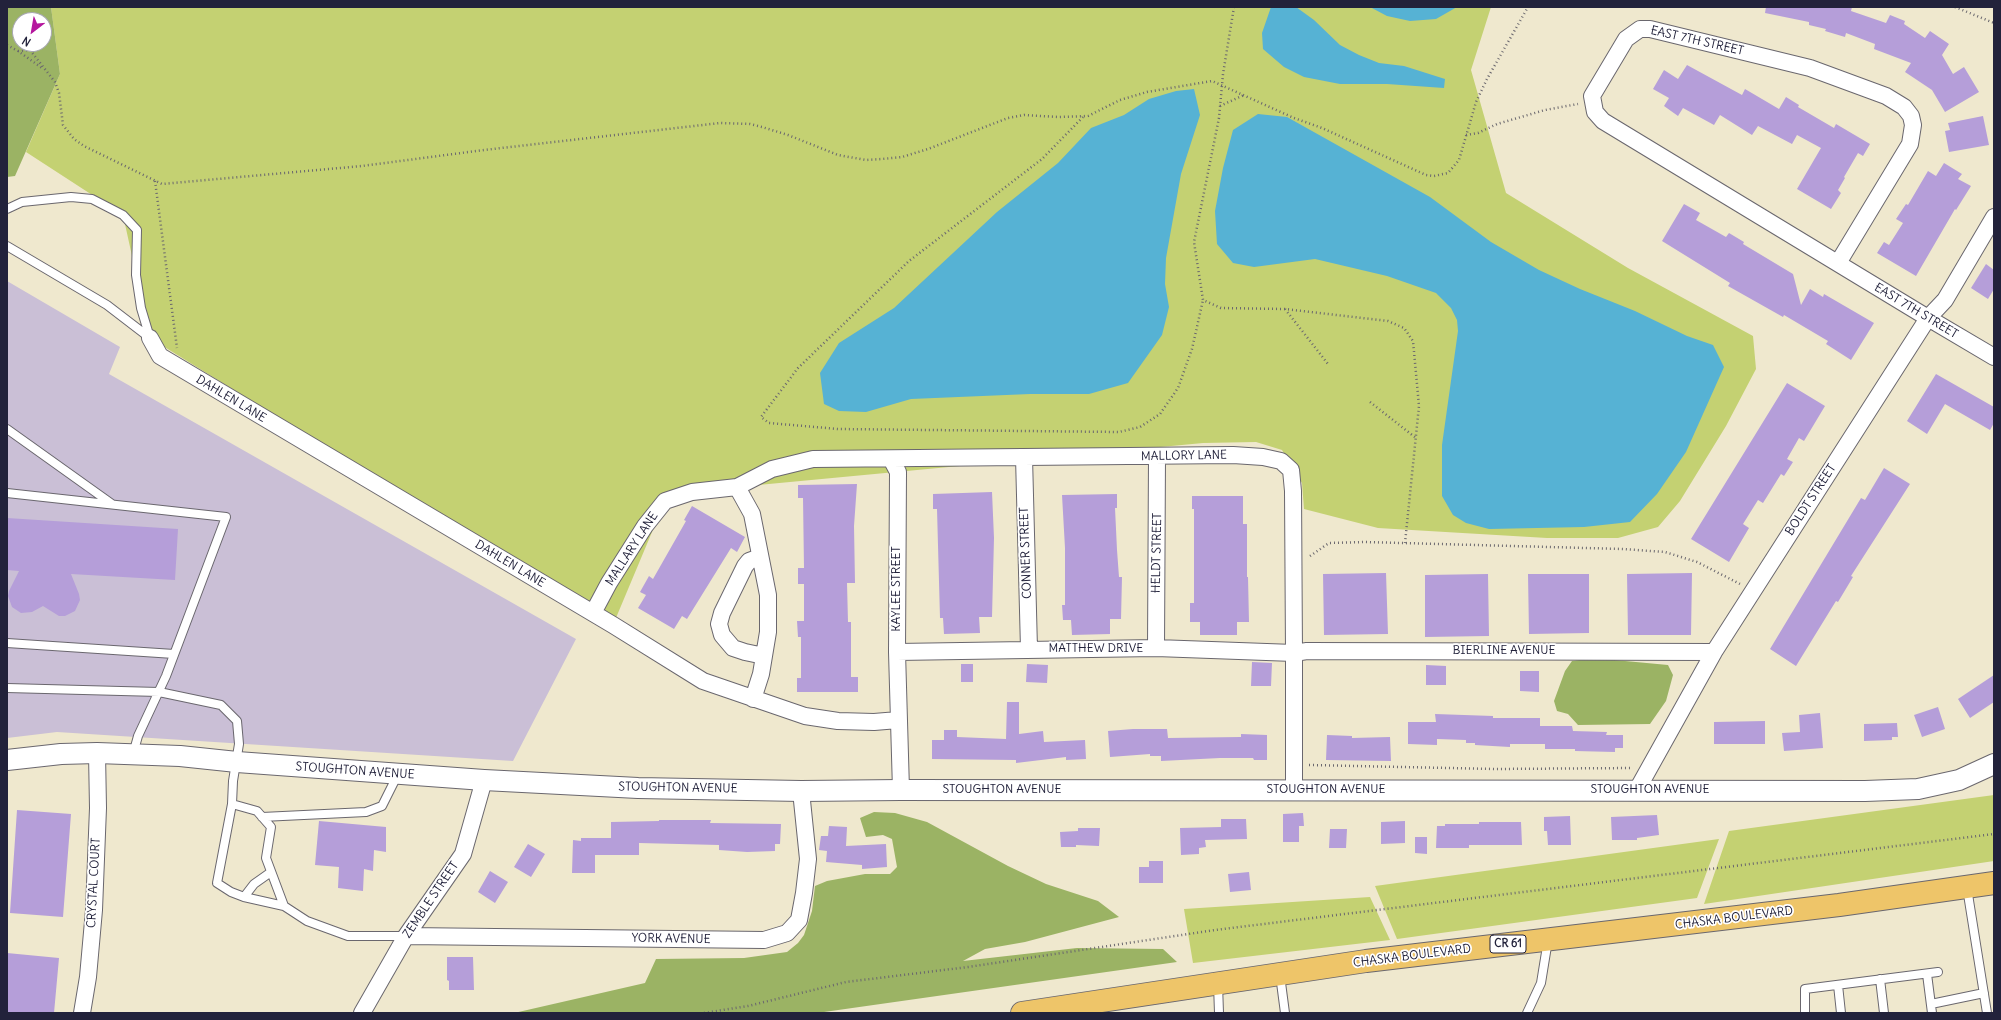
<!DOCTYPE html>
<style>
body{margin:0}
#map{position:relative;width:2001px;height:1020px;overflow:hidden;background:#efe8ce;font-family:Delius,sans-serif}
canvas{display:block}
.frame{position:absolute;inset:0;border:8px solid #22223b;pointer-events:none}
.north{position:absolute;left:12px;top:12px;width:40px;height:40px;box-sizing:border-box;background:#fff;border:1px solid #a7a7b1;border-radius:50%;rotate:211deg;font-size:11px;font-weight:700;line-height:16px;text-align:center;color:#22223b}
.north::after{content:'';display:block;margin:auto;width:14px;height:18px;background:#b5179e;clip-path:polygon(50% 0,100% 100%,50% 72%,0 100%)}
</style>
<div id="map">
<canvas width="2001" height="1020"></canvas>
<div class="frame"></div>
<div class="north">N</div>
</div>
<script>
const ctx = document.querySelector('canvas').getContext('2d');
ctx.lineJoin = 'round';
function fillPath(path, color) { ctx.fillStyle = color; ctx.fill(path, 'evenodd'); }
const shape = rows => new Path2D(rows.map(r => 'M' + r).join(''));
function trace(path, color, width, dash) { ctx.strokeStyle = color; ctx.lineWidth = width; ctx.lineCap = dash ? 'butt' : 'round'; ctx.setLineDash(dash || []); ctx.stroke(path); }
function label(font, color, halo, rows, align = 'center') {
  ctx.font = font + ' Delius,sans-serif'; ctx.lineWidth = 3.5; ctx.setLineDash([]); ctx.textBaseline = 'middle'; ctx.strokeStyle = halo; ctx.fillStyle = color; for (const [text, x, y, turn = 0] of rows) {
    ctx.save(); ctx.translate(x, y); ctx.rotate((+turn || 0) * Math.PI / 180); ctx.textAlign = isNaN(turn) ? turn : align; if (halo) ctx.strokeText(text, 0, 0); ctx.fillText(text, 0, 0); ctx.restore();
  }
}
const industrial = shape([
 [7,281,120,347,109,374,576,639,513,761,57,732,7,738]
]);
const green = shape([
 [51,7,1491,7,1471,70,1506,193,1628,268,1753,336,1756,369,1726,426,1680,501,1658,527,1618,538,1547,538,1378,528,1304,509,1302,483,1282,450,1256,442,1203,443,737,487,665,501,613,625,150,338,123,215,26,152,60,74],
 [1994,795,1994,861,1704,904,1729,831],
 [1719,839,1697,898,1397,939,1375,886],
 [1370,897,1390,940,1193,963,1184,909]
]);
const forest = shape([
 [7,7,51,7,60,74,15,176,7,177],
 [20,20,44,20,44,44,20,44],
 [1593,658,1668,665,1673,675,1666,701,1650,724,1578,725,1568,714,1557,711,1554,701,1565,671,1572,661],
 [874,812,895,813,927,822,1008,866,1046,884,1098,901,1119,917,1025,942,985,949,963,961,1077,948,1163,949,1177,962,817,1013,514,1013,645,983,656,959,744,958,787,952,798,943,804,935,812,911,815,886,827,881,865,874,890,874,897,867,892,839,883,835,866,837,860,818]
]);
const water = shape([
 [1271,7,1296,7,1314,20,1340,45,1359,55,1379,63,1404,66,1445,79,1444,88,1387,84,1340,84,1304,77,1284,67,1263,49,1262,33],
 [1370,7,1457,7,1436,19,1410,21,1387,16],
 [1194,89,1200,115,1181,174,1166,258,1165,284,1169,307,1162,335,1128,383,1089,394,1030,394,911,399,866,412,839,411,824,404,820,373,839,343,894,308,997,212,1058,163,1091,128,1124,115,1149,99,1176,91],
 [1258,114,1287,117,1430,197,1491,242,1539,270,1580,289,1635,311,1687,336,1713,345,1724,367,1686,452,1657,494,1630,522,1584,527,1489,529,1466,523,1453,515,1442,496,1442,445,1458,331,1457,320,1451,308,1436,293,1387,276,1315,259,1254,267,1233,263,1217,244,1215,211,1223,168,1233,130]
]);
const building = shape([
 [1766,7,1852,7,1851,11,1886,23,1890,15,1905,21,1904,24,1925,38,1930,31,1949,44,1942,55,1953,74,1964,67,1979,92,1945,112,1932,90,1905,72,1911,63,1874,49,1875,44,1846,33,1845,37,1825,31,1826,29,1809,25,1809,22,1765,13],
 [1687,65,1742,95,1745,89,1779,109,1786,97,1799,105,1798,107,1834,128,1836,124,1870,144,1863,156,1858,153,1844,177,1845,178,1838,190,1841,193,1831,209,1797,189,1821,148,1797,135,1792,144,1758,126,1752,135,1720,115,1714,125,1683,108,1678,116,1664,106,1669,98,1653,89,1664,70,1678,79],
 [1983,116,1989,145,1949,152,1945,131,1950,130,1948,123],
 [1944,163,1962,174,1958,179,1971,186,1956,210,1955,209,1916,276,1877,253,1884,242,1889,245,1903,223,1896,219,1906,204,1908,205,1928,171,1936,176],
 [1684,204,1700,213,1696,220,1726,237,1729,233,1744,242,1743,244,1793,274,1801,305,1810,289,1823,297,1824,294,1874,323,1851,360,1826,344,1828,341,1784,315,1783,317,1728,286,1730,283,1662,241],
 [1986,264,1994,270,1994,289,1988,299,1971,288],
 [1936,374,1994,407,1994,423,1990,430,1945,404,1927,434,1907,421],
 [1787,383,1825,406,1804,441,1799,438,1787,459,1793,462,1784,476,1781,474,1763,503,1758,500,1743,524,1749,528,1729,562,1691,539],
 [1884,468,1910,484,1851,576,1853,577,1838,602,1836,601,1796,666,1770,649,1861,498,1865,500],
 [857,484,854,526,855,583,847,583,848,622,851,622,851,677,858,677,858,692,797,692,797,678,801,678,801,637,798,637,797,621,804,621,804,584,798,584,798,568,804,568,803,498,798,498,798,485],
 [992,492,994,538,992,617,979,617,980,633,944,634,943,618,940,618,937,509,933,509,933,494],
 [1117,494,1117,508,1115,508,1117,550,1119,577,1122,577,1121,619,1110,619,1110,634,1072,635,1071,620,1063,620,1062,605,1065,605,1065,548,1062,495],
 [1192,496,1243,496,1243,524,1247,524,1247,577,1248,577,1249,622,1237,622,1237,635,1200,635,1200,622,1190,622,1190,603,1194,603,1194,509,1192,509],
 [692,506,745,537,737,552,731,548,687,619,682,616,674,629,638,608,646,595,640,592,649,576,653,579,686,521,684,520],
 [7,518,178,529,175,580,71,574,79,594,80,600,75,611,65,616,59,616,43,606,32,612,21,613,12,607,8,596,9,591,19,571,7,570],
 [1386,573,1388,634,1324,635,1323,574],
 [1692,573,1691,635,1628,635,1627,574],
 [1488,574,1489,636,1425,637,1425,575],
 [1528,574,1589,574,1589,633,1529,634],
 [1252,662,1272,663,1271,686,1251,686],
 [961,664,973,664,973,682,961,682],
 [1027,664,1048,665,1047,683,1026,682],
 [1426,665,1446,666,1446,685,1426,685],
 [1520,671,1539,671,1539,692,1520,691],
 [1994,675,1994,702,1970,718,1958,699],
 [1007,702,1019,702,1019,734,1043,731,1044,742,1085,740,1086,759,1066,760,1066,757,1016,763,1016,760,932,759,932,740,944,740,944,730,957,730,957,737,1006,739],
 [1938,707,1945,729,1922,737,1914,715],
 [1820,713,1823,748,1784,751,1782,733,1800,732,1799,715],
 [1435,714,1493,716,1493,718,1540,718,1540,726,1572,726,1573,731,1607,732,1606,735,1623,735,1623,748,1615,748,1615,752,1575,751,1575,749,1545,749,1545,744,1510,744,1510,747,1475,745,1475,743,1466,743,1466,740,1437,739,1437,745,1408,744,1408,722,1436,722],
 [1765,721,1765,744,1714,744,1714,722],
 [1897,723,1898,737,1892,737,1892,740,1864,741,1864,724],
 [1133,729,1167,729,1168,738,1241,737,1241,734,1267,735,1267,760,1254,760,1253,758,1220,758,1161,761,1161,756,1150,756,1150,754,1110,757,1108,731],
 [1327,735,1352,736,1352,738,1390,737,1391,761,1326,760],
 [17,810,71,814,63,917,10,913],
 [1303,813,1304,826,1299,826,1299,842,1283,842,1283,814],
 [1657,815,1659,835,1637,838,1637,840,1612,840,1611,817],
 [1570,816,1571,845,1548,845,1547,831,1544,831,1544,817],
 [1221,819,1246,819,1247,839,1205,840,1206,847,1199,848,1199,854,1181,855,1180,828,1221,827],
 [659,820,711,820,710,823,781,824,780,844,775,844,775,851,747,852,719,850,719,845,639,843,639,855,595,855,595,873,572,873,573,840,581,841,581,838,611,838,611,822,659,821],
 [319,821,386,827,386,852,374,850,373,871,364,869,363,891,338,888,339,867,315,865],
 [1405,821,1405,843,1381,844,1381,822],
 [1479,822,1521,822,1522,845,1469,845,1469,848,1436,848,1437,826,1445,826,1445,824,1479,824],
 [829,826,847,827,846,846,886,844,887,867,862,869,862,865,826,862,827,851,819,850,821,836,828,836],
 [1078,828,1100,828,1099,846,1076,845,1076,847,1061,847,1060,832,1078,831],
 [1330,829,1347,829,1346,848,1329,848],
 [1415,837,1427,837,1427,854,1415,853],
 [528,844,545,854,531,877,514,867],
 [1149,861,1163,861,1163,883,1139,883,1139,867,1149,867],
 [490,871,508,882,495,903,478,892],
 [1249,872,1251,890,1230,892,1228,874],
 [7,953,59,958,54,1013,7,1013],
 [447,957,473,957,474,990,449,990,449,981,447,980]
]);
const path = shape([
 [1234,7,1223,74,1219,118,1194,242,1203,300,1221,308,1285,309,1388,321,1404,328,1413,341,1419,406,1405,543],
 [1955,7,1994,23],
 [7,45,18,51,42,68],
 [18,51,30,50,55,82,59,93,63,125,74,139,84,146,162,184,362,166,484,150,720,123,750,124,762,127,788,135,838,155,866,160,882,159,902,157,928,149,1008,118,1024,115,1059,117,1088,116,1120,100,1147,92,1212,81,1294,118,1322,128,1426,175,1434,176,1448,173,1459,160,1476,102,1487,79,1528,7],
 [1220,106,1244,95],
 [1083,117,1042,159,909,261,798,368,761,417,769,423,838,429,1119,432,1140,427,1160,414,1178,388,1192,349,1203,300],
 [1466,135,1478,133,1497,124,1545,110,1578,104],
 [155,181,177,348],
 [1285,309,1328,364],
 [1370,402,1416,438],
 [1310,556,1329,543,1365,542,1623,549,1665,552,1697,562,1740,584],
 [1309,765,1495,769,1632,768],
 [704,1013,748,1006,846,982,968,967,1215,930,1994,834]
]);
const service = shape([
 [7,209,22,202,71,197,92,199,123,215,137,230,136,275,141,308,150,338],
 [7,246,107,305,150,338],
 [7,429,112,504],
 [7,493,226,517,166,676,138,736,133,754],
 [7,643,174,654],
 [7,688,159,692,221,705,237,721,239,744,233,781,232,804,257,811,271,827,266,858,284,906,307,921,348,936,406,936],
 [232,804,217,883,231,892,244,897,284,906],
 [262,817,366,812,382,806,398,774],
 [1967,888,1987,1013],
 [244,897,254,884,271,872],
 [1927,974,1932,1013],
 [1280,975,1285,1013],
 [1880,979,1884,1013],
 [1218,984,1219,1013],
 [1838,985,1841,1013],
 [1931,1004,1984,993],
 [1527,1013,1541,983,1548,940],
 [1805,1013,1805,989,1938,972]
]);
const minor = shape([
 [1838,263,1910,144,1913,125,1911,116,1904,107,1886,96,1810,68,1650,29,1640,29,1626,39,1592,96,1595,112,1603,121,1928,318,1994,357],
 [150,338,160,356,613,625,703,681,805,716,838,721,874,722,898,720],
 [1024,457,1029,649],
 [891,459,898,472,897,652,901,790],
 [737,487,752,514,768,595,768,632,761,674,753,699],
 [760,557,749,561,745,566,722,613,719,624,722,635,733,648,745,652,764,656],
 [593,613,609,583,645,526,665,501,692,492,737,487,772,469,813,459,1233,455,1263,457,1281,461,1291,470,1293,491,1294,653,1294,791],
 [1156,648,1157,457],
 [897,652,1156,648,1294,653,1307,651,1714,652],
 [1637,790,1714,652,1928,318,1945,300,1994,217],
 [406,936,764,940,787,933,799,920,804,893,808,859,801,791],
 [82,1013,88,977,94,910,98,808,97,753],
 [362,1013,406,936,463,854,484,780]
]);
const tertiary = shape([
 [7,760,61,754,97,753,180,756,237,762,484,780,638,788,801,791,901,790,1865,791,1918,789,1959,780,1994,764]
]);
const primary = shape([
 [1022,1013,1366,961,1839,905,1994,883]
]);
const shields = [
 [1508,944,36]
];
const shieldNames = [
 ["CR 61",1508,944]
];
const streetNames = [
 ["EAST 7TH STREET",1697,41,13],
 ["EAST 7TH STREET",1916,311,31],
 ["DAHLEN LANE",231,399,31],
 ["MALLORY LANE",1184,456,-1],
 ["BOLDT STREET",1811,500,-57],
 ["MALLARY LANE",632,549,-57],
 ["CONNER STREET",1026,553,-92],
 ["HELDT STREET",1157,553,-89],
 ["DAHLEN LANE",510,564,31],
 ["KAYLEE STREET",897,589,-90],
 ["MATTHEW DRIVE",1096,649],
 ["BIERLINE AVENUE",1504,651],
 ["STOUGHTON AVENUE",355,771,4],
 ["STOUGHTON AVENUE",678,788,1],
 ["STOUGHTON AVENUE",1002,790],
 ["STOUGHTON AVENUE",1326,790],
 ["STOUGHTON AVENUE",1650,790],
 ["CRYSTAL COURT",94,883,-87],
 ["ZEMBLE STREET",431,900,-56],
 ["CHASKA BOULEVARD",1734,918,-7],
 ["YORK AVENUE",671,939,1],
 ["CHASKA BOULEVARD",1412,956,-7]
];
fillPath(industrial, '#cabfd6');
fillPath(green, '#c4d172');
fillPath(forest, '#9bb364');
fillPath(water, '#56b2d4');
fillPath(building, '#b59ed9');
trace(service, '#6a676e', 10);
trace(minor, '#6a676e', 18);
trace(tertiary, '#6a676e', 22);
trace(primary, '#6a676e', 24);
trace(path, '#6a676e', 2.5, [1, 3]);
trace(service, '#fff', 8);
trace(minor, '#fff', 16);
trace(tertiary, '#fff', 20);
trace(primary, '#eec569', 22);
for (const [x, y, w] of shields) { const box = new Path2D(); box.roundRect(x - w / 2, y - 9, w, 18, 3); ctx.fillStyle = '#fff'; ctx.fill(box); trace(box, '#22223b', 1); }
label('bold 11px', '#22223b', null, shieldNames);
label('12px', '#22223b', '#fff', streetNames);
</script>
